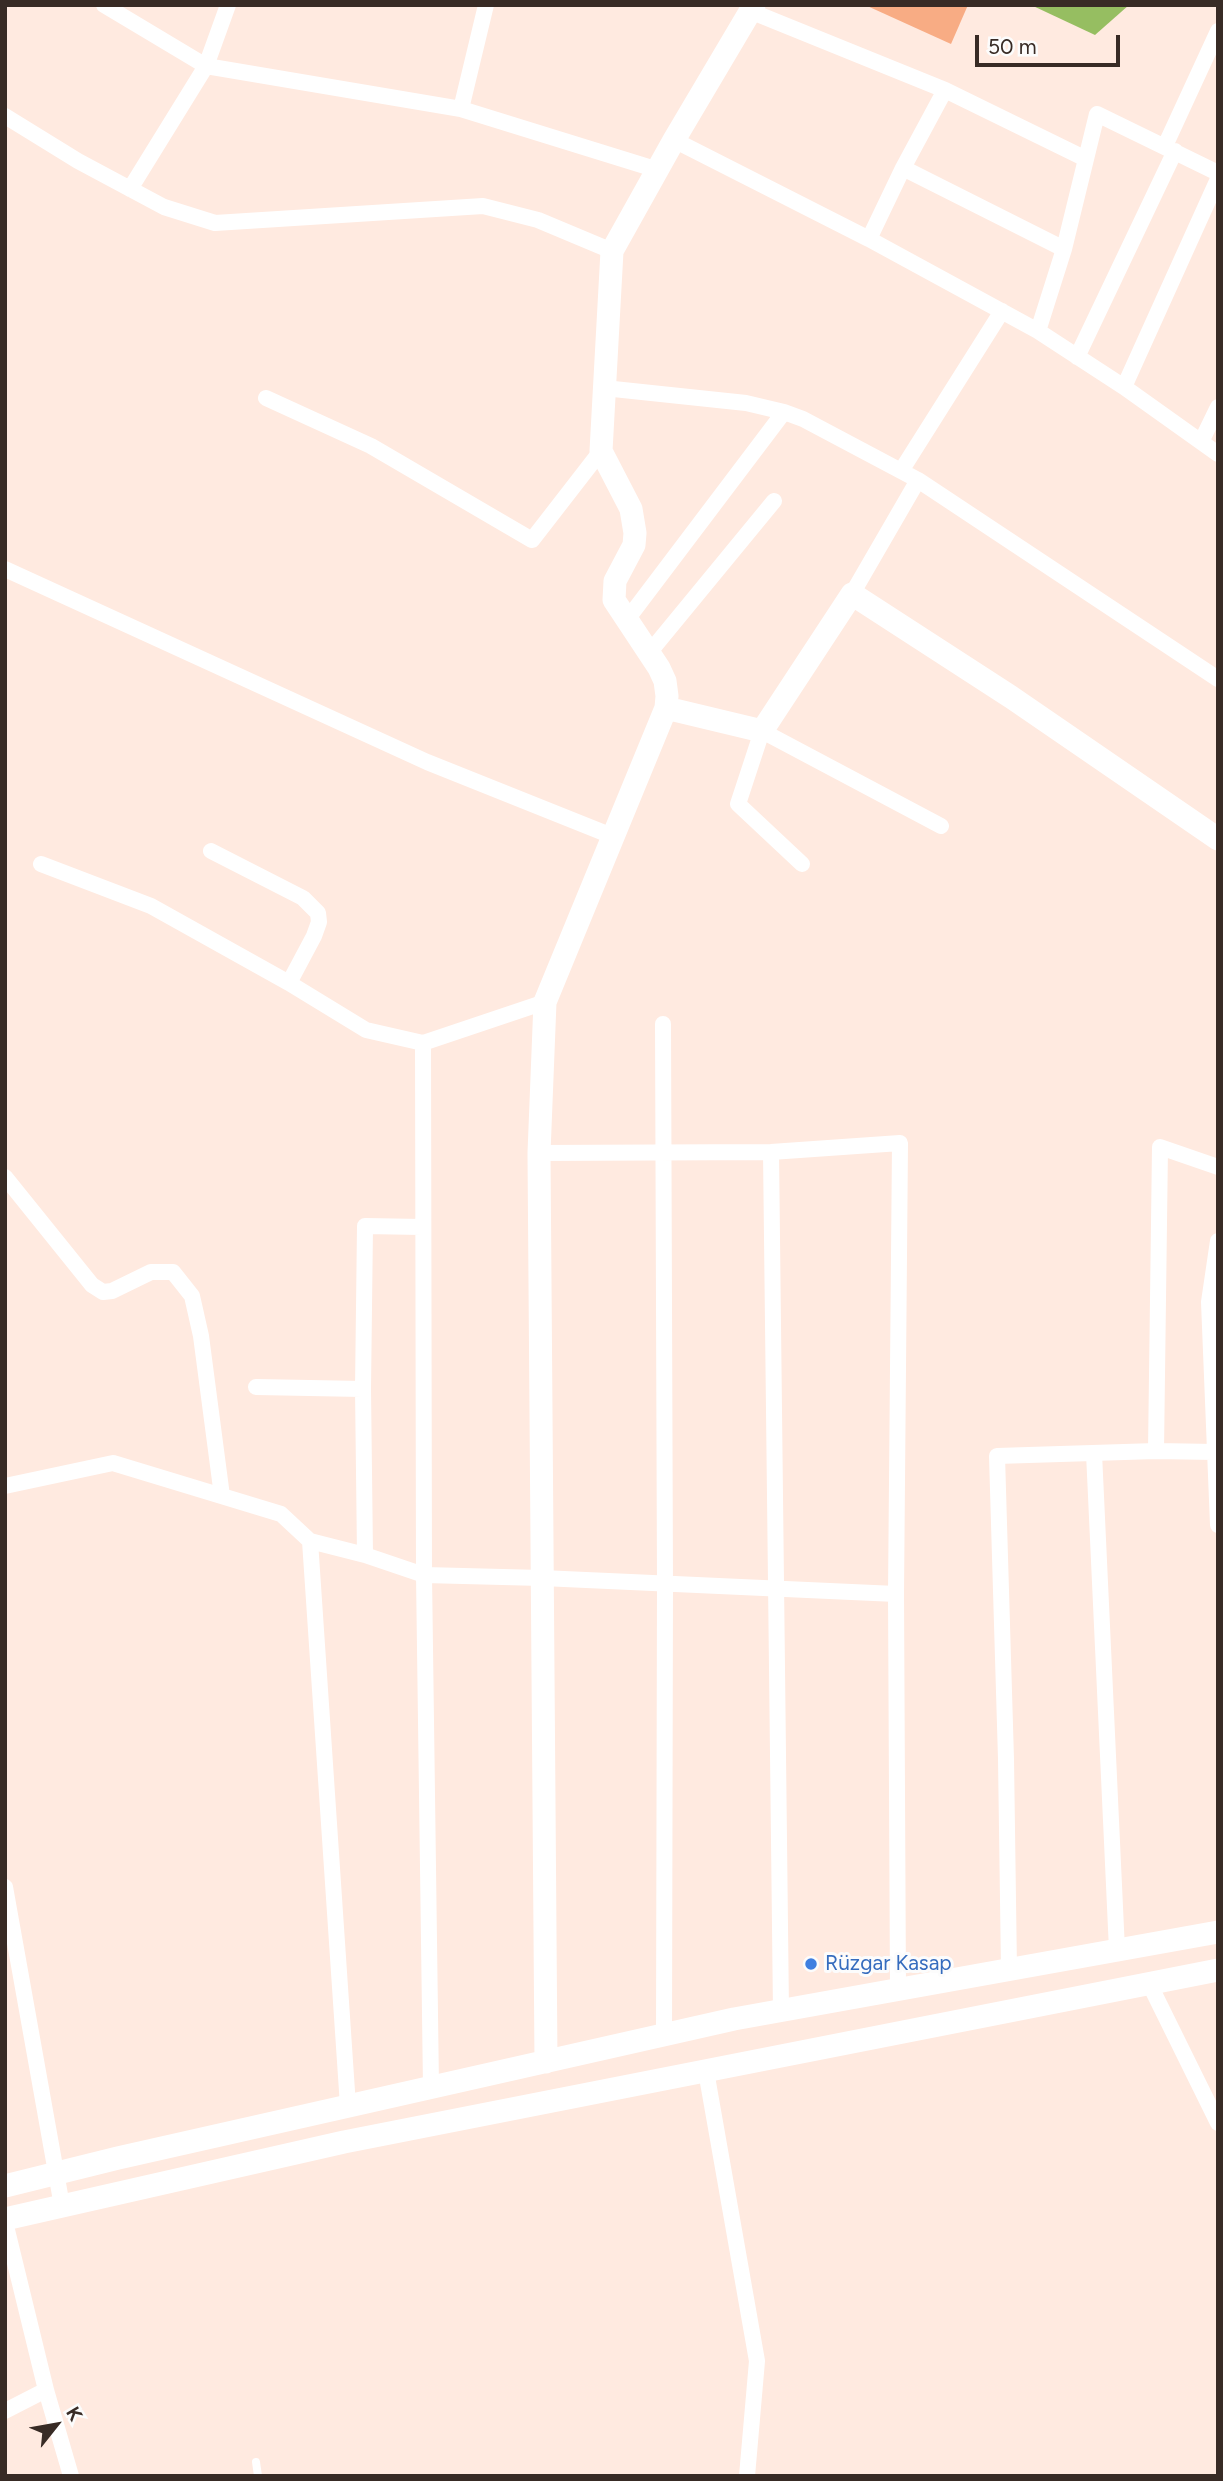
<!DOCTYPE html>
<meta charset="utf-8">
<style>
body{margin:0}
#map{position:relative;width:1223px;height:2481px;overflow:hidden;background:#ffeae0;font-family:Figtree,sans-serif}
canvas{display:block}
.frame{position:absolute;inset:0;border:7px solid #382b25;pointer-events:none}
.north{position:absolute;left:21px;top:2390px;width:70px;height:70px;-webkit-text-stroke:5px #fcfcfc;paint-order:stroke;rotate:59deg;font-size:19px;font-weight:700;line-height:28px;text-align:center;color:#382b25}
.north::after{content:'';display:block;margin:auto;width:24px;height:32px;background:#382b25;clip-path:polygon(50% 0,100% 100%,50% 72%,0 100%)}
.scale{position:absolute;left:975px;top:35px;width:145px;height:32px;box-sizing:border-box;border:4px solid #382b25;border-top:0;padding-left:9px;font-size:21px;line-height:24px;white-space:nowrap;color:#382b25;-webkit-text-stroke:5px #fcfcfc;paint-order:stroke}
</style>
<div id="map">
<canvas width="1223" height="2481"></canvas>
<div class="frame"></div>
<div class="north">K</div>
<div class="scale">50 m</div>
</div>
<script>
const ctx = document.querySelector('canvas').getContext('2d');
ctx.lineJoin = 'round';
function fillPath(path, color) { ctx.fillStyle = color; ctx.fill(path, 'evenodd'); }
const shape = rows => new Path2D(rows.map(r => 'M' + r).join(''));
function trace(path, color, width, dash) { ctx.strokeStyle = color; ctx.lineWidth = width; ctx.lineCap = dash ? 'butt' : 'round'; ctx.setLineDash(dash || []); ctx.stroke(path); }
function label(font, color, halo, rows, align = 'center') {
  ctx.font = font + ' Figtree,sans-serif'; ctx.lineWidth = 6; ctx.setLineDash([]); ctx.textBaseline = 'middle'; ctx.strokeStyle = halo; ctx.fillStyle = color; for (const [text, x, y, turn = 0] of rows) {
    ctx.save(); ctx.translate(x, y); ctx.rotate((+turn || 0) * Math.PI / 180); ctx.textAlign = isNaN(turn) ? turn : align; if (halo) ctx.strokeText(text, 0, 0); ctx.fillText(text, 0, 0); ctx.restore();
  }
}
const forest = shape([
 [1031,5,1129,5,1095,35]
]);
const building = shape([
 [865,5,968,5,951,44]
]);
const lane = shape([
 [256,2462,258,2476]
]);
const street = shape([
 [104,5,206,66,461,109,658,170],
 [750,11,945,90,1086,159],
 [461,109,486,5],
 [5,116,78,161,164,207,215,223,483,206,538,220,612,251],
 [674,140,869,239,1038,331,1124,387,1218,454],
 [1165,146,1218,31],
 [903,168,1064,249],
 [130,189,206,66,228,5],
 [869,239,903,168,945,90],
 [1038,331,1064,249,1097,114,1218,173],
 [1077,357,1175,151],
 [1124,387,1218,179],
 [604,388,746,403,784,412,803,419,918,480,1218,679],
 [266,398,371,446,532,540,601,451],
 [1201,442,1218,407],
 [901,471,1002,311],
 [5,569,427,762,612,836],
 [852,594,918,480],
 [626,621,784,412],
 [649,653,774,501],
 [211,851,303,898,318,913,319,922,314,936,289,983],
 [41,864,151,906,289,983,366,1030,423,1043],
 [802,864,738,804,762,731,941,826],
 [663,1024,665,1584,664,2035],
 [771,1152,781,2011],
 [539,1153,771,1152,900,1143,896,1594,898,1990],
 [5,1177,92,1285,103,1292,112,1291,151,1272,173,1272,192,1296,201,1336,222,1496],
 [1218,1241,1209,1302,1218,1525],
 [256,1387,363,1389],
 [1156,1451,1160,1147,1218,1167],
 [1094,1453,1117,1950],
 [5,1486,113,1463,281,1514,310,1541,365,1555,424,1575,542,1578,896,1594],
 [310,1541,348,2106],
 [365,1555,363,1389,365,1226,422,1227],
 [5,1887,62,2206],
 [1009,1970,1006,1759,997,1456,1156,1451,1215,1452],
 [1149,1983,1218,2123],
 [706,2071,757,2361,747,2476],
 [431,2087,424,1575,423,1043,545,1002],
 [5,2222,46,2390,71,2476],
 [5,2411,46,2390]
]);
const secondary = shape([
 [666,708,762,731,852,594,1011,697,1218,839],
 [546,2062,539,1153,545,1002,666,708,667,696,665,681,659,668,614,600,615,581,634,545,635,533,631,509,601,451,612,251,674,140,754,5],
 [5,2186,118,2158,734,2019,1218,1932],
 [5,2219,344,2142,1218,1970]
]);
const markers = [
 [811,1964,7,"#3f7fe0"]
];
const shopNames = [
 ["Rüzgar Kasap",825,1964]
];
fillPath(forest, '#96be61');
fillPath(building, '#f8ac84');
trace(lane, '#fff', 8);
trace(street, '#fff', 16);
trace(secondary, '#fff', 23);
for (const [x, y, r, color] of markers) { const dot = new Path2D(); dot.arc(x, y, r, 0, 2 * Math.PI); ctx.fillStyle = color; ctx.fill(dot); trace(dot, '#fcfcfc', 2.5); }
label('21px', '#366cbe', '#fcfcfc', shopNames, 'left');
</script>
